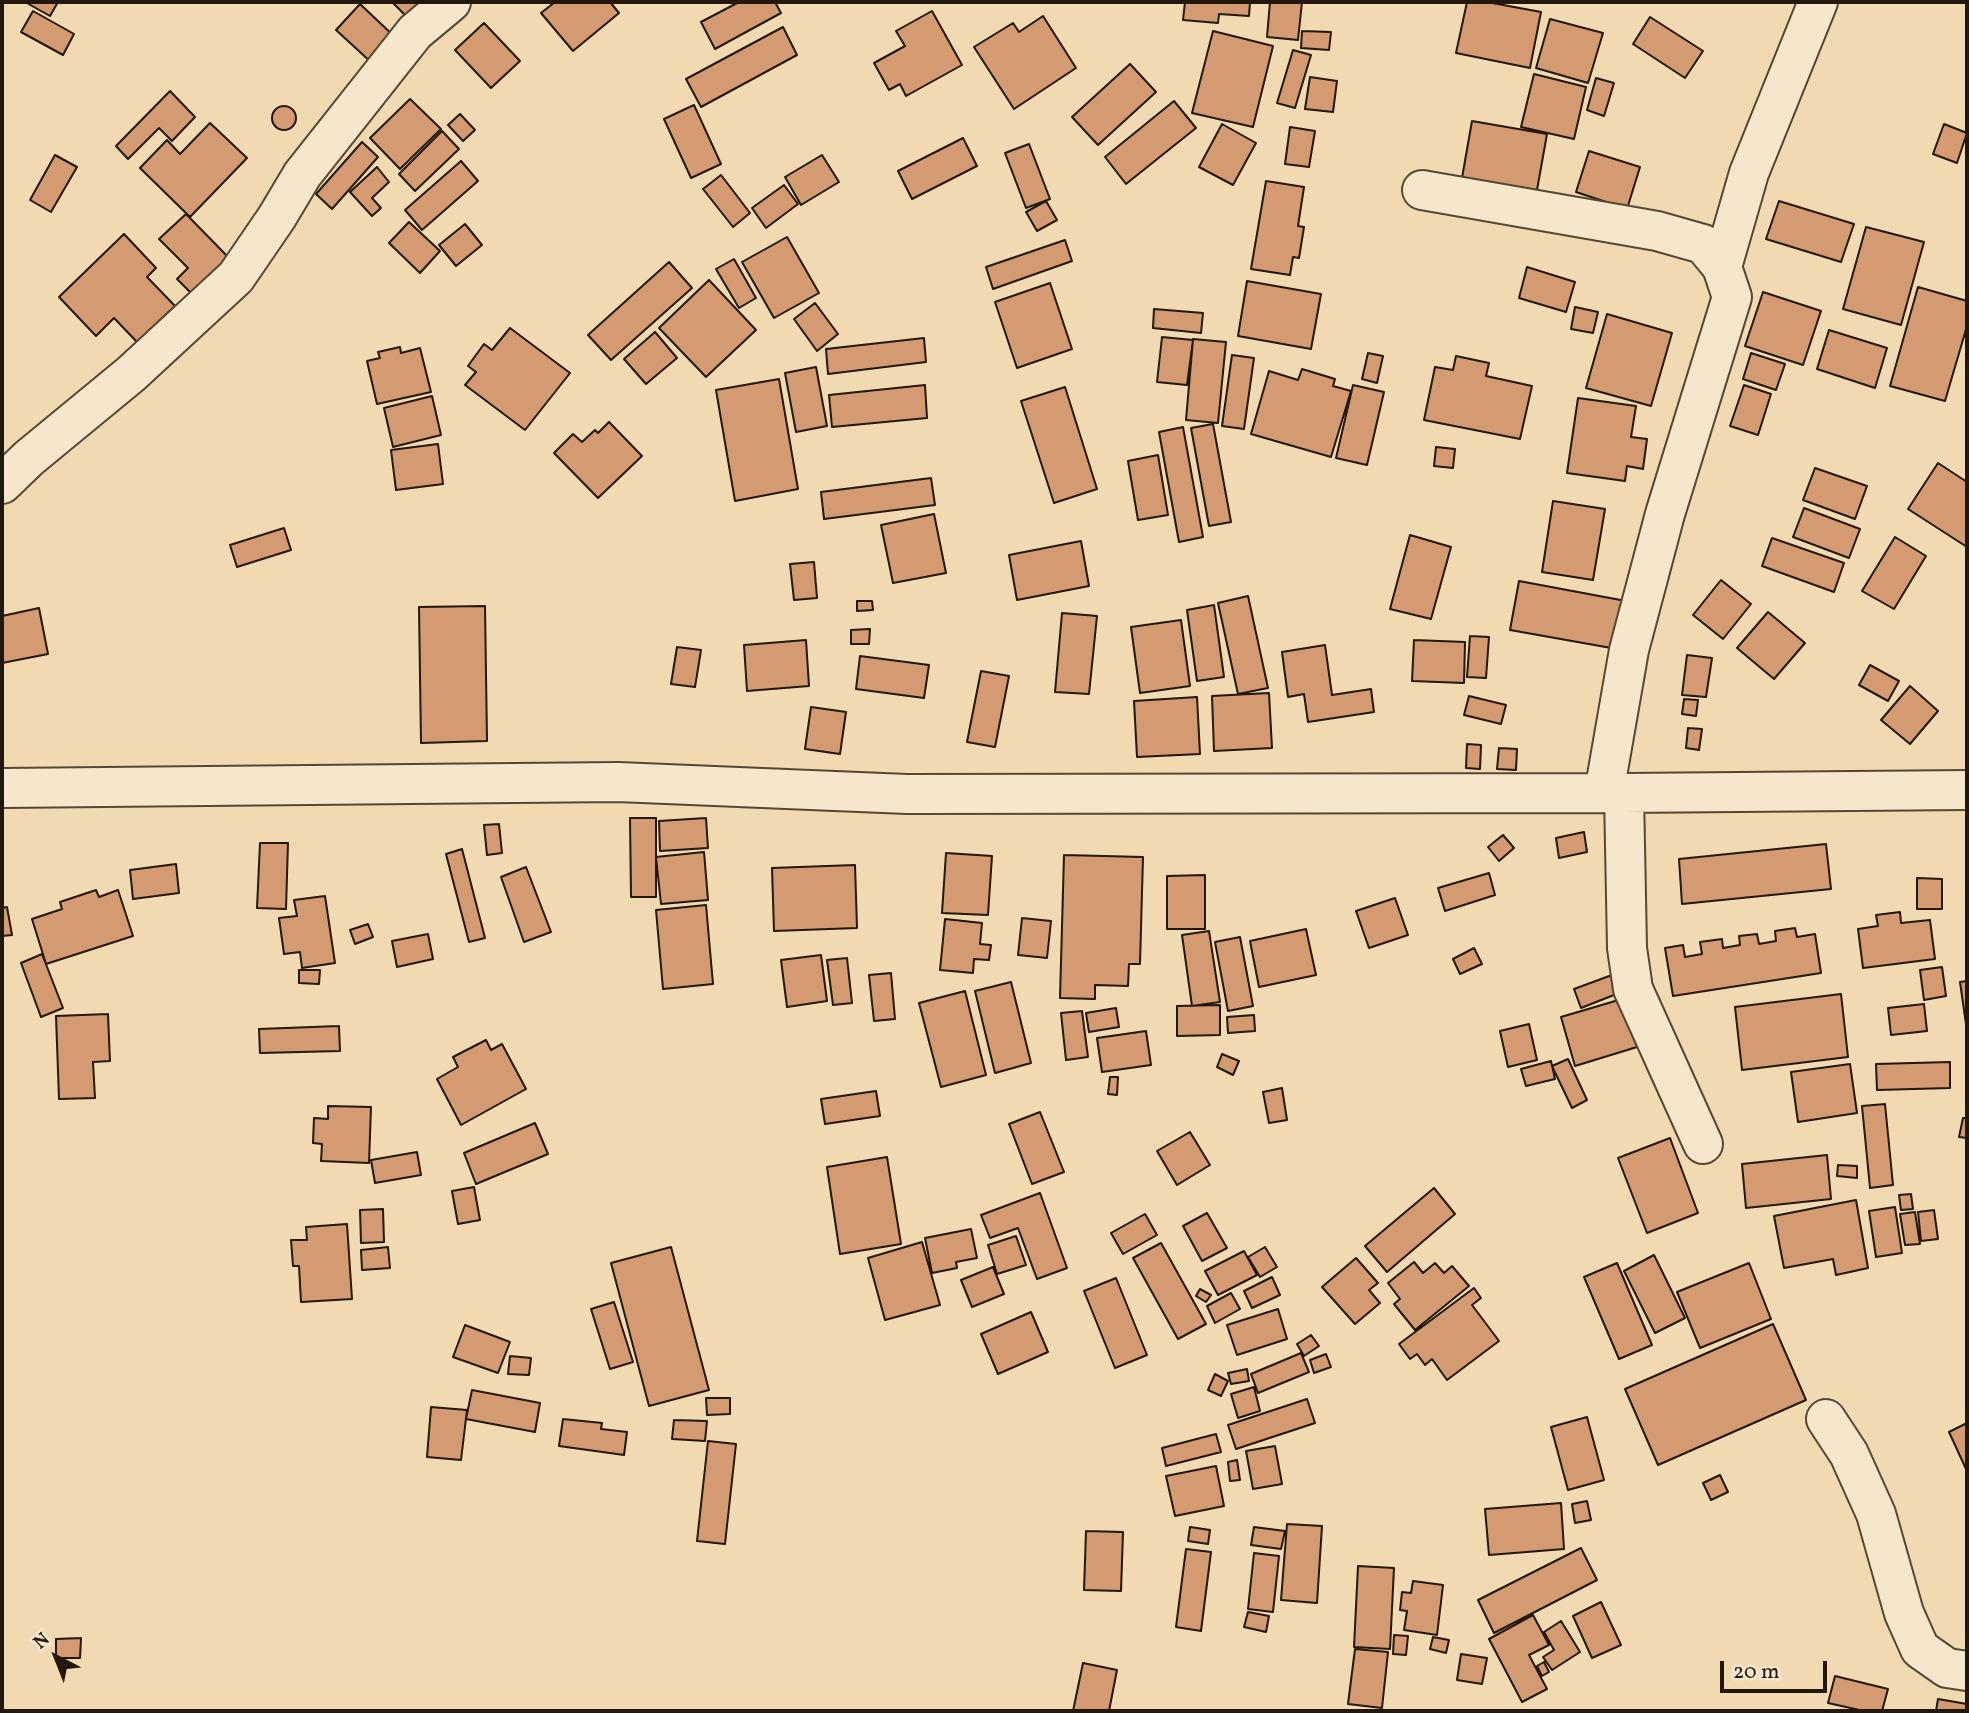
<!DOCTYPE html>
<style>
body{margin:0}
#map{position:relative;width:1969px;height:1713px;overflow:hidden;background:#f1d9b1;font-family:Vollkorn,serif}
canvas{display:block}
.frame{position:absolute;inset:0;border:4px solid #22170a;pointer-events:none}
.north{position:absolute;left:21px;top:1622px;width:70px;height:70px;-webkit-text-stroke:5px #f6e6cc;paint-order:stroke;rotate:318deg;font-size:19px;font-weight:700;line-height:28px;text-align:center;color:#22170a}
.north::after{content:'';display:block;margin:auto;width:24px;height:32px;background:#22170a;clip-path:polygon(50% 0,100% 100%,50% 72%,0 100%)}
.scale{position:absolute;left:1720px;top:1661px;width:107px;height:32px;box-sizing:border-box;border:4px solid #22170a;border-top:0;padding-left:9px;font-size:21px;line-height:24px;white-space:nowrap;color:#22170a;-webkit-text-stroke:5px #f6e6cc;paint-order:stroke}
</style>
<div id="map">
<canvas width="1969" height="1713"></canvas>
<div class="frame"></div>
<div class="north">N</div>
<div class="scale">20 m</div>
</div>
<script>
const ctx = document.querySelector('canvas').getContext('2d');
ctx.lineJoin = 'round';
function fillPath(path, color) { ctx.fillStyle = color; ctx.fill(path, 'evenodd'); }
const shape = rows => new Path2D(rows.map(r => 'M' + r).join(''));
function trace(path, color, width, dash) { ctx.strokeStyle = color; ctx.lineWidth = width; ctx.lineCap = dash ? 'butt' : 'round'; ctx.setLineDash(dash || []); ctx.stroke(path); }
const building = shape([
 [25,2,58,2,50,16,25,2],
 [392,2,426,2,409,19,392,2],
 [555,2,610,2,619,13,573,51,541,13,555,2],
 [739,2,775,2,781,13,715,49,701,22,739,2],
 [1185,2,1250,2,1249,16,1219,14,1218,23,1183,20,1185,2],
 [1270,2,1302,2,1298,40,1267,37,1270,2],
 [1467,2,1487,2,1541,12,1530,68,1456,53,1467,2],
 [360,4,397,39,373,64,336,30,360,4],
 [33,11,74,34,63,55,21,32,33,11],
 [932,11,962,65,906,96,900,84,889,90,874,63,905,46,896,31,932,11],
 [1043,16,1076,68,1014,109,974,47,1013,23,1019,32,1043,16],
 [1650,17,1703,51,1685,78,1633,44,1650,17],
 [1550,19,1603,33,1588,83,1536,68,1550,19],
 [484,23,520,61,491,88,455,50,484,23],
 [783,27,797,55,701,107,686,79,783,27],
 [1213,31,1273,46,1253,127,1192,113,1213,31],
 [1302,31,1331,32,1329,50,1301,48,1302,31],
 [1293,50,1311,55,1295,108,1277,103,1293,50],
 [1130,64,1156,92,1098,145,1072,117,1130,64],
 [1534,74,1586,87,1574,139,1521,127,1534,74],
 [1310,77,1337,81,1333,112,1305,109,1310,77],
 [1596,78,1614,83,1604,116,1587,110,1596,78],
 [170,91,195,117,172,141,159,128,128,159,116,146,170,91],
 [410,99,441,129,400,169,370,138,410,99],
 [1174,101,1196,128,1126,184,1105,157,1174,101],
 [694,105,721,164,691,178,664,119,694,105],
 '272 118a12 12 0 1 1 24 0a12 12 0 1 1-24 0Z',
 [460,114,475,130,463,141,448,125,460,114],
 [1472,121,1547,134,1537,190,1462,178,1472,121],
 [210,123,247,158,190,217,140,168,167,140,180,154,210,123],
 [1222,124,1256,143,1233,185,1199,167,1222,124],
 [1944,124,1967,133,1957,163,1933,154,1944,124],
 [1290,127,1315,131,1309,167,1285,164,1290,127],
 [442,131,459,149,415,191,399,174,442,131],
 [963,138,977,166,912,199,898,171,963,138],
 [362,142,378,157,332,209,316,194,362,142],
 [1029,144,1050,199,1026,208,1005,153,1029,144],
 [1589,151,1640,167,1627,209,1576,192,1589,151],
 [55,155,77,167,51,212,30,200,55,155],
 [822,155,839,182,801,205,785,177,822,155],
 [461,161,478,181,422,230,405,210,461,161],
 [377,167,389,182,372,198,381,208,372,216,350,192,377,167],
 [721,175,750,213,733,227,703,189,721,175],
 [1266,181,1304,187,1298,226,1304,227,1299,258,1293,257,1290,275,1251,269,1266,181],
 [784,185,798,204,766,228,752,208,784,185],
 [1046,201,1057,220,1037,231,1026,212,1046,201],
 [1779,201,1854,224,1841,262,1766,239,1779,201],
 [186,214,232,261,195,297,177,279,188,268,159,239,186,214],
 [409,222,440,251,420,273,389,243,409,222],
 [465,224,482,245,456,266,439,245,465,224],
 [1866,227,1924,242,1901,325,1843,309,1866,227],
 [124,234,156,268,147,277,175,306,137,342,114,318,96,336,59,297,124,234],
 [787,237,819,293,774,318,742,262,787,237],
 [1065,240,1072,261,993,289,986,267,1065,240],
 [734,259,756,298,739,308,716,269,734,259],
 [669,262,692,288,611,360,588,335,669,262],
 [1527,267,1575,282,1566,312,1519,298,1527,267],
 [709,280,756,330,706,377,659,328,709,280],
 [1247,281,1321,294,1311,349,1238,336,1247,281],
 [1050,283,1072,349,1017,368,995,302,1050,283],
 [1918,287,1967,301,1967,326,1945,401,1890,386,1918,287],
 [1763,292,1821,311,1803,365,1745,346,1763,292],
 [815,303,838,334,817,351,794,319,815,303],
 [1575,307,1598,312,1593,333,1571,329,1575,307],
 [1154,309,1203,313,1201,333,1153,328,1154,309],
 [1607,314,1672,333,1651,406,1586,388,1607,314],
 [510,328,570,373,525,430,465,385,476,372,468,366,484,344,492,350,510,328],
 [1829,330,1887,348,1875,388,1817,369,1829,330],
 [655,332,677,358,646,384,624,359,655,332],
 [1162,337,1193,340,1187,385,1157,382,1162,337],
 [924,338,926,362,828,374,826,349,924,338],
 [1193,339,1226,342,1218,423,1186,420,1193,339],
 [400,347,401,353,420,348,431,392,377,404,367,361,380,358,378,352,400,347],
 [1368,353,1383,356,1377,383,1362,379,1368,353],
 [1751,353,1785,364,1776,390,1743,379,1751,353],
 [1232,355,1254,358,1244,429,1222,426,1232,355],
 [1456,356,1489,363,1486,376,1532,386,1520,439,1424,420,1435,367,1453,370,1456,356],
 [816,367,827,426,796,432,785,373,816,367],
 [1302,369,1335,379,1333,386,1351,391,1331,457,1251,434,1269,371,1298,380,1302,369],
 [779,379,798,489,735,501,716,390,779,379],
 [925,385,927,418,832,427,829,395,925,385],
 [1353,385,1384,392,1367,465,1336,458,1353,385],
 [1744,385,1771,394,1758,435,1730,426,1744,385],
 [1065,387,1097,489,1054,503,1021,401,1065,387],
 [432,396,441,435,393,447,384,408,432,396],
 [1578,398,1636,406,1631,437,1647,439,1643,469,1627,466,1625,481,1567,473,1578,398],
 [609,422,642,456,598,498,554,453,573,434,582,442,595,430,598,433,609,422],
 [1213,424,1231,522,1209,526,1191,428,1213,424],
 [1183,427,1203,537,1179,542,1159,432,1183,427],
 [438,444,443,484,396,490,391,450,438,444],
 [1436,447,1455,449,1453,468,1434,466,1436,447],
 [1158,455,1168,515,1138,520,1128,461,1158,455],
 [1938,463,1967,482,1967,547,1908,509,1938,463],
 [1815,468,1867,486,1855,519,1803,500,1815,468],
 [931,478,935,505,824,519,821,492,931,478],
 [1553,501,1605,509,1593,580,1542,572,1553,501],
 [1804,508,1860,529,1849,558,1793,537,1804,508],
 [934,514,946,573,893,583,881,525,934,514],
 [284,528,291,550,237,567,230,545,284,528],
 [1410,535,1451,547,1431,619,1390,609,1410,535],
 [1895,537,1926,556,1894,609,1862,591,1895,537],
 [1772,538,1844,563,1834,592,1762,566,1772,538],
 [1081,541,1089,586,1017,600,1009,555,1081,541],
 [814,562,817,598,794,600,790,564,814,562],
 [1721,580,1751,604,1723,639,1693,615,1721,580],
 [1519,581,1626,601,1617,649,1510,630,1519,581],
 [1248,596,1268,688,1238,694,1218,603,1248,596],
 [857,601,872,601,873,610,857,611,857,601],
 [1214,605,1224,677,1197,681,1187,610,1214,605],
 [485,606,487,741,421,743,419,607,485,606],
 [39,608,48,654,2,663,2,616,39,608],
 [1768,612,1805,643,1774,679,1737,648,1768,612],
 [1062,613,1097,616,1089,694,1055,692,1062,613],
 [1181,620,1190,686,1140,693,1131,627,1181,620],
 [870,629,869,644,851,644,851,630,870,629],
 [1470,636,1489,637,1486,678,1467,677,1470,636],
 [806,640,809,686,747,691,744,645,806,640],
 [1414,640,1465,642,1464,683,1412,681,1414,640],
 [1325,645,1332,695,1371,689,1374,712,1308,722,1304,694,1288,697,1282,652,1325,645],
 [677,647,701,650,695,687,671,684,677,647],
 [1687,655,1712,658,1706,697,1682,695,1687,655],
 [860,656,929,665,924,698,856,689,860,656],
 [1870,665,1899,681,1888,701,1859,685,1870,665],
 [981,671,1009,676,995,747,967,742,981,671],
 [1910,686,1938,711,1910,744,1881,720,1910,686],
 [1269,693,1272,748,1214,751,1212,696,1269,693],
 [1469,696,1506,705,1501,724,1464,715,1469,696],
 [1197,697,1200,754,1137,757,1134,701,1197,697],
 [1684,699,1698,700,1696,716,1682,714,1684,699],
 [811,707,846,712,840,754,805,749,811,707],
 [1688,728,1702,729,1699,750,1686,748,1688,728],
 [1467,744,1481,745,1480,769,1466,768,1467,744],
 [1499,748,1517,749,1516,770,1497,769,1499,748],
 [630,818,656,818,656,897,631,897,630,818],
 [706,818,708,848,660,851,659,821,706,818],
 [499,824,502,853,487,855,484,825,499,824],
 [1584,832,1587,852,1559,858,1556,838,1584,832],
 [1503,835,1514,848,1499,861,1488,847,1503,835],
 [260,843,288,843,286,909,257,908,260,843],
 [1826,844,1831,889,1682,904,1679,859,1826,844],
 [462,849,485,938,469,942,446,854,462,849],
 [704,852,708,900,661,904,656,857,704,852],
 [946,853,992,856,988,915,942,913,946,853],
 [1064,855,1143,857,1140,964,1129,964,1128,986,1095,985,1095,999,1060,998,1064,855],
 [176,864,179,893,133,899,130,870,176,864],
 [855,865,857,928,774,931,772,868,855,865],
 [526,867,551,932,524,942,501,877,526,867],
 [1489,873,1495,895,1445,911,1438,888,1489,873],
 [1205,875,1205,929,1167,929,1167,876,1205,875],
 [1917,878,1942,879,1942,909,1917,909,1917,878],
 [96,890,99,897,118,890,133,936,46,964,32,919,62,909,60,902,96,890],
 [325,896,335,963,302,968,300,952,284,954,279,918,297,916,294,900,325,896],
 [1395,898,1408,935,1369,948,1356,911,1395,898],
 [706,905,713,984,663,989,656,910,706,905],
 [7,907,12,935,2,936,2,908,7,907],
 [1900,912,1901,923,1930,920,1935,959,1863,968,1858,929,1878,926,1876,915,1900,912],
 [1022,918,1051,921,1047,958,1018,955,1022,918],
 [945,919,982,923,980,944,991,945,989,960,974,959,973,973,940,970,945,919],
 [368,924,373,937,355,944,350,930,368,924],
 [1795,928,1797,937,1815,934,1821,973,1673,996,1665,948,1683,945,1685,957,1702,954,1700,942,1722,939,1723,948,1740,945,1739,936,1757,934,1759,944,1776,941,1775,931,1795,928],
 [1306,929,1316,975,1259,987,1250,941,1306,929],
 [1209,931,1220,1002,1192,1006,1182,935,1209,931],
 [428,934,433,959,397,967,392,941,428,934],
 [1240,937,1253,1006,1228,1011,1215,942,1240,937],
 [1474,948,1482,964,1460,974,1453,959,1474,948],
 [42,954,63,1008,41,1017,21,963,42,954],
 [821,955,827,1001,787,1007,781,960,821,955],
 [847,958,852,1003,833,1005,827,960,847,958],
 [1942,967,1946,996,1924,1000,1920,970,1942,967],
 [299,970,320,970,319,984,299,983,299,970],
 [891,973,895,1019,874,1021,869,975,891,973],
 [1612,975,1619,993,1581,1008,1574,989,1612,975],
 [1967,981,1967,1024,1966,1024,1960,982,1967,981],
 [1011,982,1031,1063,995,1073,975,991,1011,982],
 [965,991,986,1075,941,1087,919,1003,965,991],
 [1841,994,1848,1057,1742,1070,1735,1007,1841,994],
 [1622,999,1637,1047,1575,1066,1561,1017,1622,999],
 [1924,1004,1927,1031,1891,1035,1888,1008,1924,1004],
 [1220,1005,1220,1035,1177,1036,1177,1006,1220,1005],
 [1116,1008,1119,1027,1089,1032,1086,1013,1116,1008],
 [1082,1011,1088,1057,1066,1060,1061,1013,1082,1011],
 [108,1014,110,1061,93,1062,95,1098,59,1099,56,1016,108,1014],
 [1254,1015,1255,1031,1228,1033,1227,1017,1254,1015],
 [1529,1024,1537,1060,1508,1067,1500,1031,1529,1024],
 [339,1026,340,1051,260,1053,259,1029,339,1026],
 [1146,1031,1151,1065,1102,1072,1097,1038,1146,1031],
 [486,1040,491,1050,502,1044,526,1089,461,1125,437,1079,458,1067,453,1057,486,1040],
 [1222,1054,1239,1061,1233,1075,1217,1067,1222,1054],
 [1568,1059,1587,1100,1572,1108,1552,1066,1568,1059],
 [1551,1061,1555,1079,1526,1086,1521,1069,1551,1061],
 [1950,1062,1950,1088,1877,1090,1876,1064,1950,1062],
 [1850,1064,1857,1113,1798,1122,1791,1072,1850,1064],
 [1110,1077,1118,1077,1117,1095,1108,1094,1110,1077],
 [1282,1088,1287,1120,1269,1123,1263,1092,1282,1088],
 [876,1091,880,1116,825,1124,821,1099,876,1091],
 [1885,1104,1893,1185,1870,1188,1862,1106,1885,1104],
 [328,1106,371,1107,369,1163,321,1161,322,1144,313,1143,314,1118,328,1119,328,1106],
 [1040,1112,1064,1172,1032,1184,1009,1124,1040,1112],
 [1963,1118,1967,1118,1967,1138,1959,1137,1963,1118],
 [535,1123,548,1154,476,1184,464,1153,535,1123],
 [1190,1132,1210,1165,1177,1185,1157,1151,1190,1132],
 [1670,1138,1698,1213,1647,1233,1618,1158,1670,1138],
 [417,1152,421,1175,375,1183,371,1160,417,1152],
 [1827,1155,1831,1199,1746,1208,1742,1164,1827,1155],
 [887,1157,901,1244,840,1254,827,1167,887,1157],
 [1838,1165,1857,1166,1857,1178,1837,1176,1838,1165],
 [474,1187,480,1220,458,1224,452,1191,474,1187],
 [1434,1188,1455,1214,1387,1272,1365,1246,1434,1188],
 [1040,1193,1067,1268,1037,1279,1018,1228,990,1238,981,1215,1040,1193],
 [1911,1194,1913,1209,1901,1210,1899,1195,1911,1194],
 [1856,1200,1868,1268,1836,1275,1833,1259,1784,1268,1774,1216,1856,1200],
 [1895,1207,1902,1253,1876,1257,1869,1211,1895,1207],
 [383,1209,384,1242,361,1243,360,1210,383,1209],
 [1934,1210,1938,1239,1921,1241,1918,1212,1934,1210],
 [1915,1212,1920,1244,1905,1245,1900,1214,1915,1212],
 [1207,1213,1227,1248,1202,1261,1183,1226,1207,1213],
 [1145,1214,1157,1235,1123,1254,1111,1233,1145,1214],
 [347,1224,352,1299,301,1302,299,1266,293,1266,291,1240,307,1240,306,1227,347,1224],
 [971,1229,977,1258,956,1262,957,1268,932,1273,925,1238,971,1229],
 [1016,1236,1026,1265,997,1274,988,1245,1016,1236],
 [922,1242,940,1305,885,1320,868,1258,922,1242],
 [1161,1243,1206,1324,1178,1339,1133,1258,1161,1243],
 [388,1247,390,1268,362,1270,361,1250,388,1247],
 [671,1247,709,1390,649,1406,611,1263,671,1247],
 [1265,1247,1277,1267,1260,1277,1248,1257,1265,1247],
 [1244,1251,1257,1275,1218,1295,1205,1271,1244,1251],
 [1654,1255,1685,1318,1655,1333,1624,1271,1654,1255],
 [1356,1258,1378,1283,1369,1290,1380,1303,1355,1324,1322,1287,1356,1258],
 [1414,1262,1423,1273,1435,1263,1444,1273,1452,1266,1469,1286,1415,1330,1394,1304,1400,1299,1388,1283,1414,1262],
 [1617,1263,1652,1345,1619,1359,1584,1277,1617,1263],
 [1749,1263,1771,1319,1700,1348,1677,1292,1749,1263],
 [993,1267,1004,1294,972,1307,961,1280,993,1267],
 [1272,1277,1280,1295,1252,1308,1244,1291,1272,1277],
 [1116,1278,1147,1355,1115,1368,1084,1291,1116,1278],
 [1474,1288,1481,1298,1472,1305,1499,1341,1447,1380,1432,1359,1425,1365,1417,1354,1410,1359,1399,1344,1474,1288],
 [1200,1289,1211,1295,1206,1302,1196,1296,1200,1289],
 [1231,1293,1240,1309,1215,1323,1207,1306,1231,1293],
 [614,1302,633,1362,610,1369,591,1309,614,1302],
 [1278,1309,1287,1339,1237,1355,1227,1325,1278,1309],
 [1031,1312,1048,1352,998,1374,981,1334,1031,1312],
 [1773,1324,1806,1400,1658,1465,1625,1389,1773,1324],
 [465,1325,510,1342,498,1373,453,1357,465,1325],
 [1311,1335,1319,1346,1304,1356,1297,1344,1311,1335],
 [1301,1353,1309,1372,1258,1393,1251,1374,1301,1353],
 [1326,1354,1331,1367,1314,1373,1310,1360,1326,1354],
 [510,1356,531,1358,529,1375,508,1374,510,1356],
 [1247,1369,1249,1381,1231,1384,1228,1373,1247,1369],
 [1215,1374,1228,1381,1221,1396,1208,1390,1215,1374],
 [1254,1387,1260,1411,1238,1418,1231,1394,1254,1387],
 [472,1390,540,1403,535,1432,466,1419,472,1390],
 [706,1398,730,1398,730,1414,707,1415,706,1398],
 [1307,1399,1315,1423,1236,1449,1228,1425,1307,1399],
 [431,1407,467,1410,461,1460,427,1457,431,1407],
 [1587,1417,1604,1480,1568,1490,1551,1427,1587,1417],
 [563,1419,602,1423,601,1429,627,1432,624,1455,559,1446,563,1419],
 [674,1420,707,1421,705,1441,672,1439,674,1420],
 [1967,1423,1967,1468,1966,1469,1949,1432,1967,1423],
 [1216,1434,1221,1452,1166,1466,1162,1448,1216,1434],
 [708,1441,736,1444,725,1544,697,1541,708,1441],
 [1275,1446,1282,1484,1253,1489,1246,1451,1275,1446],
 [1237,1460,1240,1480,1230,1481,1228,1462,1237,1460],
 [1216,1466,1224,1506,1175,1516,1166,1476,1216,1466],
 [1720,1475,1728,1492,1711,1500,1703,1483,1720,1475],
 [1587,1501,1591,1520,1575,1523,1572,1504,1587,1501],
 [1561,1503,1564,1549,1489,1555,1485,1509,1561,1503],
 [1287,1524,1322,1526,1317,1603,1281,1600,1287,1524],
 [1190,1527,1210,1530,1208,1544,1188,1541,1190,1527],
 [1254,1527,1285,1531,1281,1549,1251,1545,1254,1527],
 [1086,1531,1123,1532,1121,1591,1084,1590,1086,1531],
 [1581,1548,1597,1580,1494,1633,1478,1600,1581,1548],
 [1186,1549,1211,1552,1201,1631,1176,1627,1186,1549],
 [1254,1553,1279,1556,1273,1612,1248,1609,1254,1553],
 [1358,1566,1394,1568,1390,1649,1354,1647,1358,1566],
 [1413,1581,1443,1585,1437,1635,1404,1630,1407,1611,1400,1610,1402,1592,1411,1593,1413,1581],
 [1601,1602,1621,1645,1592,1658,1573,1616,1601,1602],
 [1248,1612,1269,1616,1266,1632,1244,1627,1248,1612],
 [1533,1615,1549,1645,1529,1655,1547,1689,1522,1702,1489,1639,1533,1615],
 [1561,1621,1580,1652,1552,1670,1543,1657,1554,1650,1544,1632,1561,1621],
 [1394,1635,1408,1636,1406,1655,1393,1654,1394,1635],
 [1433,1637,1449,1640,1446,1653,1430,1649,1433,1637],
 [81,1638,80,1658,56,1658,56,1639,81,1638],
 [1355,1649,1388,1652,1382,1708,1348,1704,1355,1649],
 [1461,1654,1487,1658,1482,1684,1457,1680,1461,1654],
 [1544,1662,1549,1672,1542,1676,1537,1666,1544,1662],
 [1083,1663,1117,1670,1109,1711,1073,1711,1083,1663],
 [1835,1676,1888,1689,1882,1711,1864,1711,1828,1703,1835,1676],
 [1938,1699,1967,1704,1967,1711,1936,1711,1938,1699]
]);
const minor = shape([
 [1422,190,1657,231,1703,244,1722,267,1732,297,1665,514,1629,650,1604,793],
 [1722,267,1749,173,1818,2],
 [2,484,29,458,131,374,236,277,277,217,302,175,415,32,451,2],
 [2,788,618,782,907,794,1624,793,1967,790],
 [1624,793,1627,948,1633,989,1703,1144],
 [1826,1419,1849,1454,1876,1514,1904,1613,1920,1649,1947,1668,1967,1671]
]);
fillPath(building, '#d49a72');
trace(building, '#22170a', 2);
trace(minor, '#564834', 42);
trace(minor, '#f6e6cc', 38);
</script>
